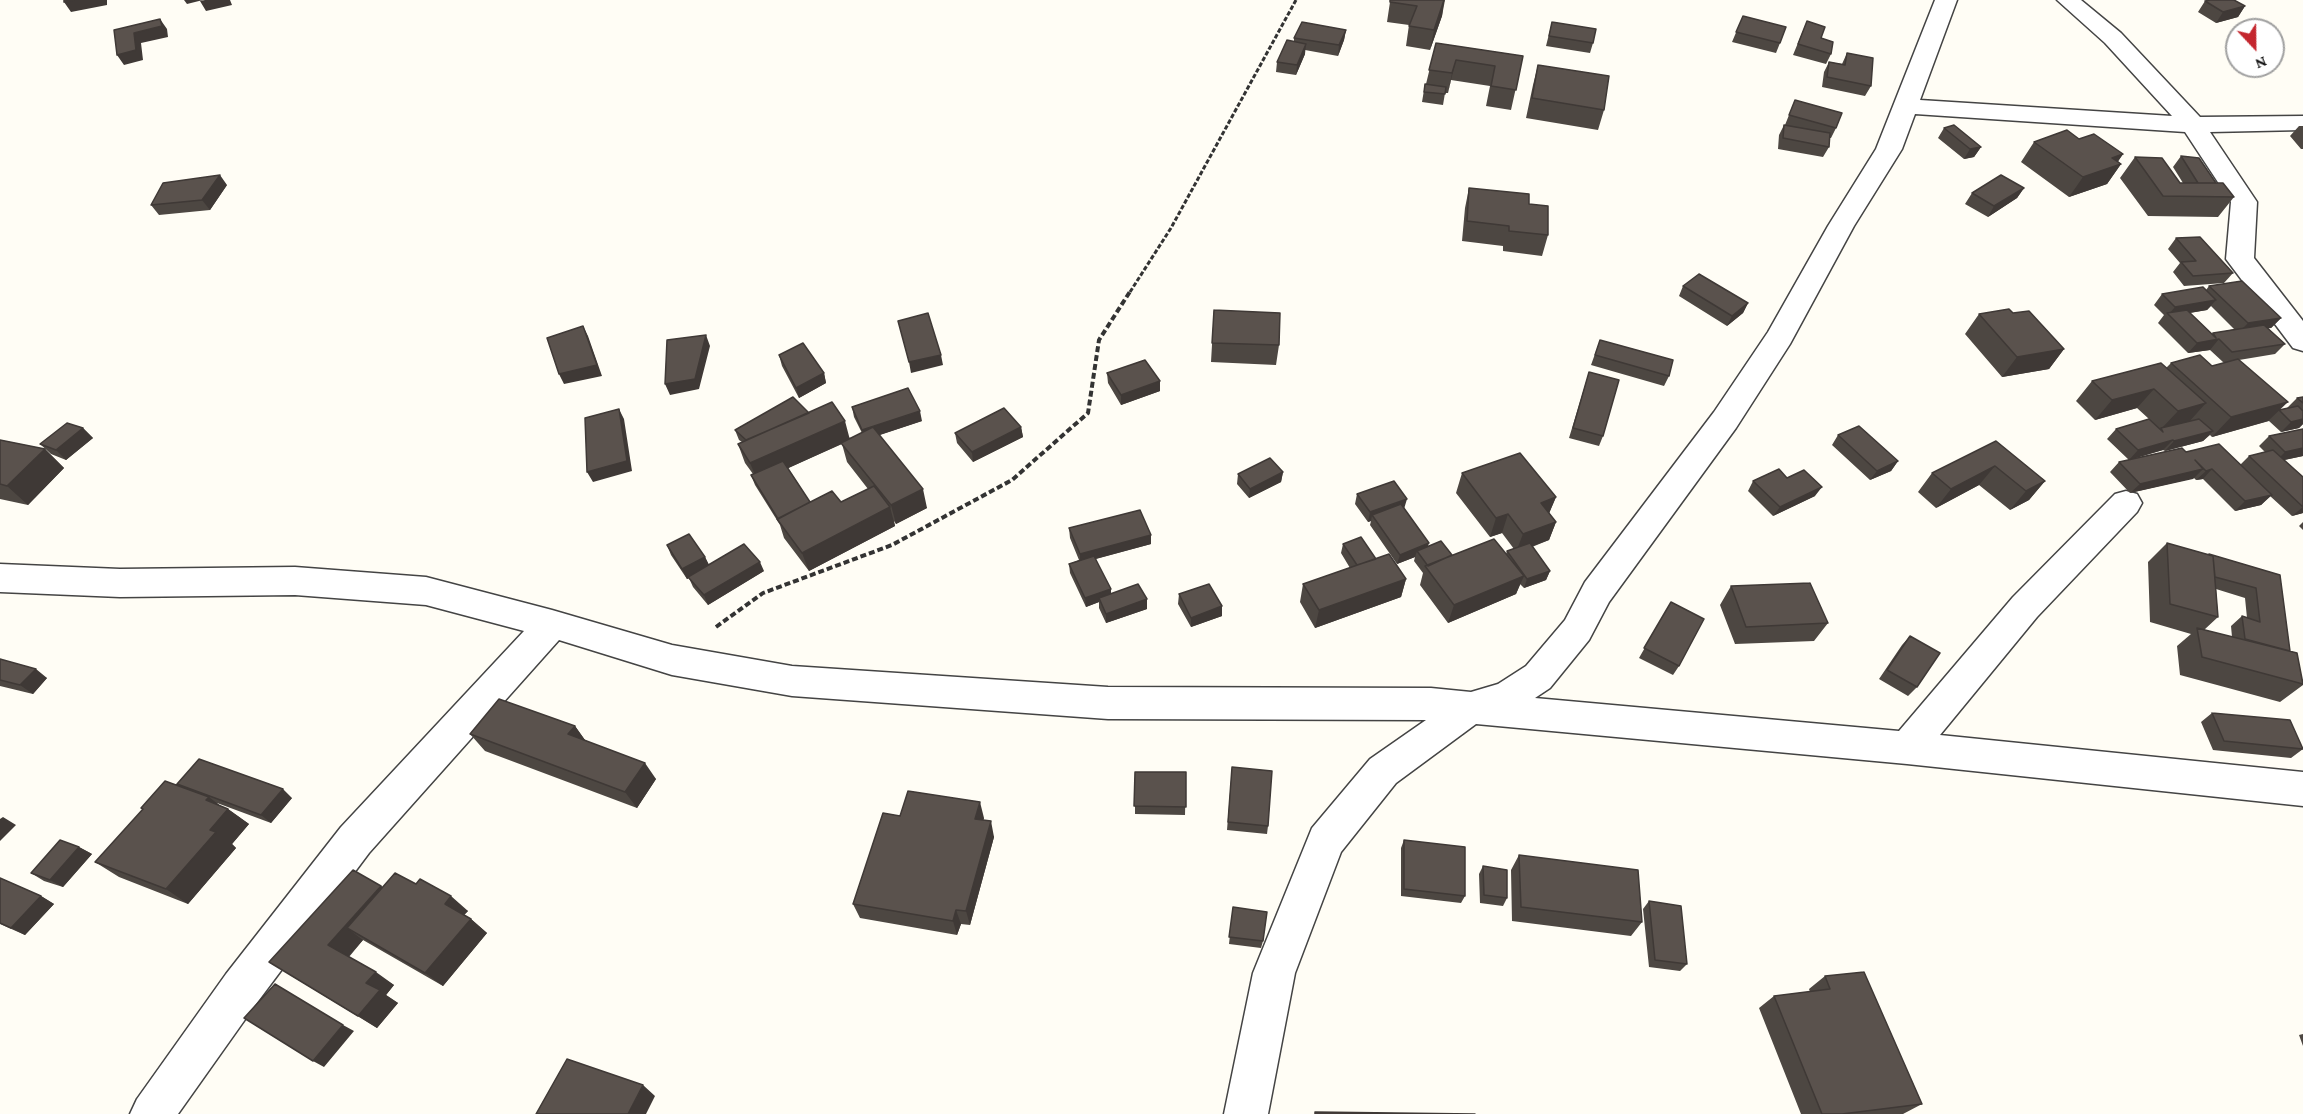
<!DOCTYPE html>
<style>
body{margin:0}
#map{position:relative;width:2303px;height:1114px;overflow:hidden;background:#fffdf5;font-family:"Crimson Pro",serif}
canvas{display:block}
.north{position:absolute;left:2225px;top:18px;width:60px;height:60px;box-sizing:border-box;background:#fff;border:2px solid #a0a0a0;border-radius:50%;rotate:158deg;font-size:16px;font-weight:700;line-height:24px;text-align:center;color:#111}
.north::after{content:'';display:block;margin:auto;width:21px;height:27px;background:#c4262e;clip-path:polygon(50% 0,100% 100%,50% 72%,0 100%)}
</style>
<div id="map">
<canvas width="2303" height="1114"></canvas>
<div class="north">N</div>
</div>
<script>
const ctx = document.querySelector('canvas').getContext('2d');
ctx.lineJoin = 'round';
const shape = rows => new Path2D(rows.map(r => 'M' + r).join(''));
function trace(path, color, width, dash) { ctx.strokeStyle = color; ctx.lineWidth = width; ctx.lineCap = dash ? 'butt' : 'round'; ctx.setLineDash(dash || []); ctx.stroke(path); }
function fillPath(path, color) { ctx.fillStyle = color; ctx.fill(path, 'evenodd'); }
const pathFar1 = shape([
 [1130,292,1171,228,1296,0]
]);
const path = shape([
 [716,627,763,593,892,545,1012,480,1088,413,1099,340,1131,290]
]);
const street = shape([
 [1935,0,1957,0,1920,100,2172,116,2105,43,2057,0,2081,0,2121,33,2200,117,2303,116,2303,130,2210,132,2257,202,2254,258,2303,321,2303,351,2293,348,2226,259,2231,202,2185,132,1915,114,1902,149,1854,226,1790,344,1736,428,1609,602,1589,640,1550,688,1535,698,1899,731,2013,597,2115,494,2126,491,2137,494,2142,503,2137,512,2037,617,1940,735,2303,772,2303,806,1907,764,1476,724,1396,783,1341,852,1295,973,1268,1114,1224,1114,1253,973,1312,828,1370,759,1426,720,1108,719,792,696,672,675,559,640,369,853,256,1004,178,1114,130,1114,137,1099,226,974,341,827,524,631,426,605,295,595,120,597,0,592,0,564,120,569,295,567,426,577,552,610,672,645,792,666,1108,687,1431,688,1471,692,1498,684,1526,666,1565,620,1585,582,1714,412,1768,332,1828,226,1876,149,1935,0]
]);
const wall = shape([
 [1445,0,1442,16,1430,50,1406,46,1409,25,1387,22,1390,2],
 [2205,1,2245,6,2238,17,2216,23,2198,12],
 [1743,16,1780,43,1776,53,1732,42],
 [1807,21,1821,38,1831,54,1826,64,1793,55],
 [1552,22,1593,43,1590,53,1546,46],
 [1346,30,1344,40,1338,56,1305,50,1305,54,1296,75,1276,72,1277,62,1294,42,1294,38],
 [1436,43,1523,56,1511,110,1486,106,1490,86,1451,80,1448,93,1445,93,1443,105,1422,102,1425,84,1426,84],
 [1847,53,1871,86,1865,96,1822,87,1824,72,1829,62,1842,64],
 [1538,65,1604,110,1598,130,1526,118,1533,85],
 [1795,100,1836,128,1831,138,1829,138,1829,147,1823,157,1778,149,1779,135,1784,125,1785,125],
 [2299,126,2303,126,2303,149,2301,149,2290,136],
 [1944,128,1981,147,1974,157,1964,159,1938,138],
 [2079,139,2123,154,2118,161,2121,164,2107,184,2069,197,2021,162,2034,142],
 [2181,156,2234,197,2218,217,2148,216,2120,178,2135,157,2180,183,2183,183,2173,167],
 [227,185,210,210,159,215,151,205],
 [1469,188,1529,204,1548,235,1542,256,1503,251,1503,246,1462,241,1465,208],
 [2024,188,2017,198,1988,217,1965,204,1972,193],
 [2176,238,2233,273,2224,283,2184,286,2173,272,2180,263,2168,249],
 [1683,286,1748,303,1743,313,1727,326,1679,296],
 [2209,286,2281,318,2271,328,2268,328,2285,344,2275,354,2239,360,2279,410,2287,408,2297,398,2303,397,2303,424,2299,428,2281,432,2269,421,2212,437,2210,435,2203,441,2165,451,2163,450,2129,460,2107,439,2116,429,2149,419,2137,408,2095,420,2076,401,2092,381,2166,368,2171,363,2212,366,2229,362,2223,362,2210,350,2188,353,2158,323,2164,315,2154,305,2162,294,2206,290],
 [2211,306,2234,329,2212,334,2190,313,2207,310],
 [1214,310,1279,345,1276,365,1211,362],
 [2013,313,2064,349,2049,369,2002,377,1965,334,1979,314],
 [1600,340,1669,376,1664,386,1591,365],
 [779,355,824,373,826,383,799,398,782,366],
 [1589,372,1603,436,1599,446,1569,438],
 [1107,373,1160,391,1121,405,1108,383],
 [852,407,922,421,879,435,927,508,896,524,894,521,895,526,809,571,784,538,780,525,755,485,751,475,753,474,745,463,738,444,742,442,739,440,735,430,809,413,850,438,862,433,854,417],
 [842,444,847,462,868,489,841,502,810,502,788,468],
 [1021,427,1023,437,973,462,957,443,955,433],
 [83,428,93,438,66,460,51,454,40,444],
 [2303,429,2303,456,2284,460,2303,477,2303,513,2292,516,2270,496,2261,505,2235,511,2203,479,2196,480,2194,478,2130,493,2110,472,2119,462,2186,452,2240,465,2249,456,2265,452,2259,446,2269,436],
 [1838,435,1898,461,1891,471,1870,480,1832,445],
 [0,440,45,449,64,468,28,505,0,499],
 [1996,441,2045,481,2029,500,2010,510,1979,485,1936,508,1918,492,1932,473],
 [1283,472,1281,482,1249,498,1237,484,1238,474],
 [1462,473,1556,497,1549,513,1556,522,1549,540,1532,547,1550,571,1546,580,1524,588,1520,584,1516,594,1448,623,1420,585,1423,573,1414,561,1415,557,1397,564,1370,525,1371,521,1368,522,1355,504,1357,494,1404,508,1428,546,1452,555,1506,554,1507,551,1514,549,1502,533,1490,537,1456,493],
 [1787,478,1815,496,1773,516,1748,491,1753,481],
 [2303,522,2303,530,2299,526],
 [1069,528,1151,544,1096,559,1111,594,1147,599,1147,609,1106,623,1099,608,1099,602,1086,607,1070,573,1069,564,1079,560,1070,538],
 [2167,543,2208,555,2209,554,2280,575,2290,651,2303,681,2303,685,2280,702,2180,675,2177,646,2191,634,2150,622,2148,562],
 [2216,589,2245,598,2247,618,2242,616,2231,626,2232,637,2204,630,2218,617],
 [1343,544,1376,559,1406,579,1401,597,1315,628,1300,602,1303,584,1350,568,1341,553],
 [667,545,705,557,709,565,764,571,708,605,693,587,689,578,687,579,671,555],
 [1731,586,1828,623,1814,641,1735,644,1720,605],
 [1179,594,1222,616,1191,627,1178,604],
 [1671,602,1679,666,1673,675,1639,658],
 [1910,636,1917,687,1908,696,1879,679,1902,645],
 [0,659,47,678,33,694,0,686],
 [2212,713,2303,749,2291,758,2213,750,2201,722],
 [575,726,585,740,656,779,637,808,485,751,470,734],
 [1232,767,1268,826,1267,834,1227,830],
 [1135,772,1186,772,1185,815,1135,814],
 [177,784,292,798,271,823,217,803,220,806,228,809,249,824,232,844,236,848,188,904,119,877,95,862,180,786],
 [900,816,984,818,983,820,994,837,970,925,961,924,957,935,860,918,853,904],
 [1404,840,1465,896,1461,903,1401,896,1401,848],
 [79,847,92,854,63,887,44,881,31,873],
 [1519,855,1642,922,1631,936,1512,921,1511,870],
 [1483,866,1507,898,1503,906,1480,903,1479,874],
 [0,878,41,896,54,904,25,935,0,924],
 [416,884,468,911,464,915,471,919,487,933,443,986,363,940,349,957,394,985,386,995,398,1003,377,1028,290,975,381,886,383,887],
 [1649,901,1687,964,1680,971,1649,967,1643,909],
 [1233,907,1263,941,1261,948,1229,944],
 [1825,976,1922,1104,1903,1114,1801,1114,1759,1008,1774,996,1810,992,1809,989],
 [2303,1034,2303,1046,2299,1035]
]);
const shadedWall = shape([
 [74,0,107,0,107,5,71,12,64,2],
 [184,0,203,0,187,4],
 [205,0,230,0,232,5,206,11,200,1],
 [1444,0,1442,16,1430,50,1434,30],
 [2245,6,2238,17,2216,23,2223,12],
 [160,19,167,29,168,37,141,43,143,60,124,65,117,55,134,33],
 [1346,30,1344,40,1338,56,1339,45],
 [1306,44,1305,54,1296,75,1297,65],
 [1456,60,1451,80,1448,93,1452,73],
 [1981,147,1974,157,1964,159,1970,149],
 [2123,154,2115,166,2121,164,2107,184,2069,197,2083,177,2112,158],
 [220,175,227,185,210,210,202,200],
 [2024,188,2017,198,1988,217,1994,206],
 [2216,300,2207,310,2170,316,2168,315,2175,307],
 [1748,303,1743,313,1727,326,1732,316],
 [2281,318,2271,328,2238,333,2248,323],
 [583,326,588,336,602,376,564,384,559,374],
 [706,335,710,346,699,389,670,395,665,384],
 [2219,339,2210,350,2188,353,2197,343],
 [2064,349,2049,369,2002,377,2017,357],
 [941,355,943,365,911,373,909,362],
 [824,373,826,383,799,398,796,388],
 [1160,381,1160,391,1121,405,1121,395],
 [2154,389,2137,408,2095,420,2112,400],
 [2288,402,2268,421,2212,437,2231,417],
 [2206,403,2188,423,2161,429,2178,411],
 [619,409,624,419,632,471,593,482,587,472],
 [920,411,922,421,865,440,862,430],
 [2303,419,2303,424,2299,428,2281,432,2291,422],
 [845,421,850,440,758,482,750,463],
 [1021,427,1023,437,973,462,972,452],
 [83,428,93,438,66,460,56,450],
 [2213,431,2203,441,2165,451,2174,441],
 [2173,440,2163,450,2129,460,2138,450],
 [2303,448,2303,456,2275,462,2285,452],
 [45,449,64,468,28,505,7,486],
 [1898,461,1891,471,1870,480,1877,471],
 [1995,466,1979,485,1936,508,1951,489],
 [2203,469,2193,479,2130,493,2140,484],
 [2212,469,2203,479,2196,480,2206,471],
 [1283,472,1281,482,1249,498,1250,489],
 [2045,481,2029,500,2010,510,2026,491],
 [1822,487,1815,496,1773,516,1780,507],
 [923,489,927,508,896,524,891,505],
 [2272,495,2261,505,2235,511,2245,501],
 [1556,497,1548,516,1541,503],
 [1407,499,1404,509,1372,515,1371,521,1368,522,1370,512],
 [890,507,895,526,809,571,802,553],
 [2303,507,2303,513,2292,516],
 [1508,514,1502,533,1490,537,1496,518],
 [1556,522,1549,540,1516,552,1523,534],
 [1151,535,1151,544,1080,563,1080,554],
 [1429,543,1426,553,1417,551,1415,557,1397,564,1400,555],
 [705,557,710,567,687,579,682,569],
 [760,562,764,571,708,605,704,595],
 [1550,571,1546,580,1524,588,1527,579],
 [1524,576,1516,594,1448,623,1454,605],
 [1406,579,1401,597,1315,628,1319,610],
 [1111,589,1111,598,1099,598,1099,602,1086,607,1085,598],
 [1147,599,1147,609,1106,623,1106,614],
 [1222,606,1222,616,1191,627,1191,618],
 [36,669,47,678,33,694,20,685],
 [575,726,587,743,568,734],
 [645,763,656,779,637,808,625,792],
 [283,789,292,798,271,823,261,815],
 [209,797,227,811,228,809,249,824,232,844,236,848,188,904,166,889,210,830,206,800],
 [980,802,984,818,979,835,975,819],
 [3,817,16,825,0,841,0,819],
 [991,821,994,837,970,925,966,911],
 [79,847,92,854,63,887,50,880],
 [381,886,398,900,347,928,363,940,347,958,328,945],
 [41,896,54,904,25,935,11,928],
 [451,896,468,911,461,918,445,904],
 [956,910,961,924,957,935,953,921],
 [471,919,487,933,443,986,425,973],
 [376,972,394,985,386,995,398,1003,377,1028,358,1016,366,983],
 [343,1025,354,1031,324,1067,313,1061],
 [643,1085,655,1096,646,1114,628,1114]
]);
const building = shape([
 [64,0,74,0,64,2,64,0],
 [1390,0,1444,0,1434,30,1409,26,1417,6,1390,2,1390,0],
 [2210,0,2234,0,2245,6,2223,12,2205,1,2210,0],
 [1743,16,1786,27,1780,43,1736,32,1743,16],
 [160,19,162,26,134,33,136,50,117,55,114,30,160,19],
 [1807,21,1825,27,1821,38,1833,42,1831,54,1798,44,1807,21],
 [1302,22,1346,30,1339,45,1294,38,1302,22],
 [1552,22,1596,29,1593,43,1549,36,1552,22],
 [1287,40,1306,44,1297,65,1277,62,1287,40],
 [1436,43,1523,56,1516,90,1491,86,1495,66,1456,60,1452,73,1429,70,1436,43],
 [1847,53,1873,58,1871,86,1827,77,1829,62,1845,65,1847,53],
 [1538,65,1609,76,1604,110,1532,98,1538,65],
 [1425,84,1446,87,1445,94,1424,92,1425,84],
 [1795,100,1842,113,1836,128,1789,115,1795,100],
 [1784,125,1830,133,1829,147,1783,138,1784,125],
 [1954,125,1981,147,1970,149,1944,128,1954,125],
 [2067,130,2079,139,2094,134,2123,154,2112,158,2121,164,2083,177,2034,142,2067,130],
 [2181,156,2199,158,2216,183,2198,183,2181,156],
 [2135,157,2162,158,2180,183,2223,183,2234,197,2163,196,2135,157],
 [220,175,202,200,151,205,163,183,220,175],
 [2001,175,2024,188,1994,206,1972,193,2001,175],
 [1469,188,1529,194,1529,204,1548,206,1548,235,1509,231,1509,226,1467,221,1469,188],
 [2200,237,2233,273,2193,276,2181,262,2196,261,2176,238,2200,237],
 [1699,274,1748,303,1732,316,1683,286,1699,274],
 [2242,281,2281,318,2248,323,2209,286,2242,281],
 [2203,287,2216,300,2175,307,2162,294,2203,287],
 [2009,309,2013,313,2029,311,2064,349,2017,357,1979,314,2009,309],
 [1214,310,1280,313,1279,345,1212,343,1214,310],
 [2187,310,2216,338,2213,333,2264,325,2285,344,2232,352,2219,339,2197,343,2167,313,2187,310],
 [928,313,941,355,909,362,898,321,928,313],
 [583,326,597,365,559,374,547,338,583,326],
 [706,335,695,379,665,384,667,340,706,335],
 [1600,340,1673,360,1669,376,1595,355,1600,340],
 [803,343,824,373,796,388,779,355,803,343],
 [2200,355,2212,366,2238,359,2288,402,2231,417,2171,363,2200,355],
 [1145,360,1160,381,1121,395,1107,373,1145,360],
 [2161,363,2206,403,2178,411,2154,389,2112,400,2092,381,2161,363],
 [1589,372,1619,380,1603,436,1573,428,1589,372],
 [908,388,920,411,862,430,852,407,908,388],
 [793,397,809,413,746,440,735,430,793,397],
 [2303,397,2303,403,2297,398,2303,397],
 [832,402,845,421,750,463,738,444,832,402],
 [2298,406,2303,411,2303,419,2291,422,2279,410,2298,406],
 [1004,408,1021,427,972,452,955,433,1004,408],
 [619,409,627,461,587,472,585,418,619,409],
 [2149,419,2163,432,2161,428,2199,419,2213,431,2174,441,2173,440,2138,450,2116,429,2149,419],
 [67,423,83,428,56,450,40,444,67,423],
 [1859,426,1898,461,1877,471,1838,435,1859,426],
 [873,427,923,489,891,505,841,443,873,427],
 [2303,429,2303,448,2285,452,2269,436,2303,429],
 [0,440,45,449,7,486,0,484,0,440],
 [1996,441,2045,481,2026,491,1995,466,1951,489,1932,473,1996,441],
 [2219,444,2272,495,2245,501,2212,469,2206,471,2195,460,2203,469,2140,484,2119,462,2182,448,2186,452,2219,444],
 [2273,450,2303,477,2303,507,2249,456,2273,450],
 [1520,453,1556,497,1541,503,1556,522,1523,534,1508,514,1496,518,1462,473,1520,453],
 [1270,458,1283,472,1250,489,1238,474,1270,458],
 [783,461,810,502,778,519,751,475,783,461],
 [1779,469,1787,478,1804,470,1822,487,1780,507,1753,481,1779,469],
 [1394,481,1407,499,1370,512,1357,494,1394,481],
 [874,486,890,507,802,553,777,519,832,491,841,502,874,486],
 [1401,504,1429,543,1400,555,1372,515,1401,504],
 [1140,510,1151,535,1080,554,1069,528,1140,510],
 [689,534,705,557,682,569,667,545,689,534],
 [1361,537,1376,559,1357,565,1343,544,1361,537],
 [1494,539,1524,576,1454,605,1425,566,1494,539],
 [1441,541,1452,555,1428,566,1417,551,1441,541],
 [1530,543,1550,571,1527,579,1507,551,1530,543],
 [2167,543,2213,556,2218,617,2170,604,2167,543],
 [744,544,760,562,704,595,688,577,744,544],
 [1389,554,1406,579,1319,610,1303,584,1389,554],
 [2209,554,2280,575,2290,651,2245,639,2242,616,2260,622,2256,588,2215,577,2213,556,2209,555,2209,554],
 [1094,556,1111,589,1085,598,1069,564,1094,556],
 [1810,583,1828,623,1746,627,1731,586,1810,583],
 [1138,584,1147,599,1106,614,1099,598,1138,584],
 [1209,584,1222,606,1191,618,1179,594,1209,584],
 [1671,602,1704,619,1679,666,1644,648,1671,602],
 [2197,628,2297,653,2303,684,2202,657,2197,628],
 [1910,636,1940,653,1917,687,1887,670,1910,636],
 [0,659,36,669,20,685,0,680,0,659],
 [499,699,575,726,568,734,645,763,625,792,470,734,499,699],
 [2212,713,2290,720,2303,749,2224,741,2212,713],
 [199,759,283,789,261,815,177,784,199,759],
 [1232,767,1272,771,1268,826,1228,822,1232,767],
 [1135,772,1186,772,1186,807,1134,806,1135,772],
 [165,781,209,797,206,800,228,809,210,830,216,832,166,889,95,862,143,809,141,808,165,781],
 [908,791,980,802,975,819,991,821,966,911,956,910,953,921,853,904,883,813,900,816,908,791],
 [60,840,79,847,50,880,31,873,60,840],
 [1404,840,1465,847,1465,896,1404,889,1404,840],
 [1519,855,1638,870,1642,922,1521,907,1519,855],
 [1483,866,1507,870,1507,898,1484,895,1483,866],
 [353,870,381,886,328,945,376,972,366,983,380,990,358,1016,269,962,353,870],
 [395,873,416,884,420,879,451,896,445,904,471,919,425,973,347,928,395,873],
 [0,878,41,896,11,928,0,923,0,878],
 [1649,901,1681,906,1687,964,1655,960,1649,901],
 [1233,907,1267,912,1263,941,1229,937,1233,907],
 [1864,972,1922,1104,1842,1114,1822,1114,1774,996,1830,989,1825,976,1864,972],
 [275,984,343,1025,313,1061,244,1018,275,984],
 [567,1059,643,1085,628,1114,536,1114,567,1059],
 [1315,1112,1475,1114,1315,1114,1315,1112]
]);
trace(street, '#444', 3);
trace(pathFar1, '#333', 3, [4.5, 2]);
trace(path, '#333', 4, [6, 3]);
fillPath(street, '#fff');
fillPath(wall, '#4d4742');
fillPath(shadedWall, '#3f3936');
fillPath(building, '#5a524d');
trace(building, '#3f3936', 1.5);
</script>
